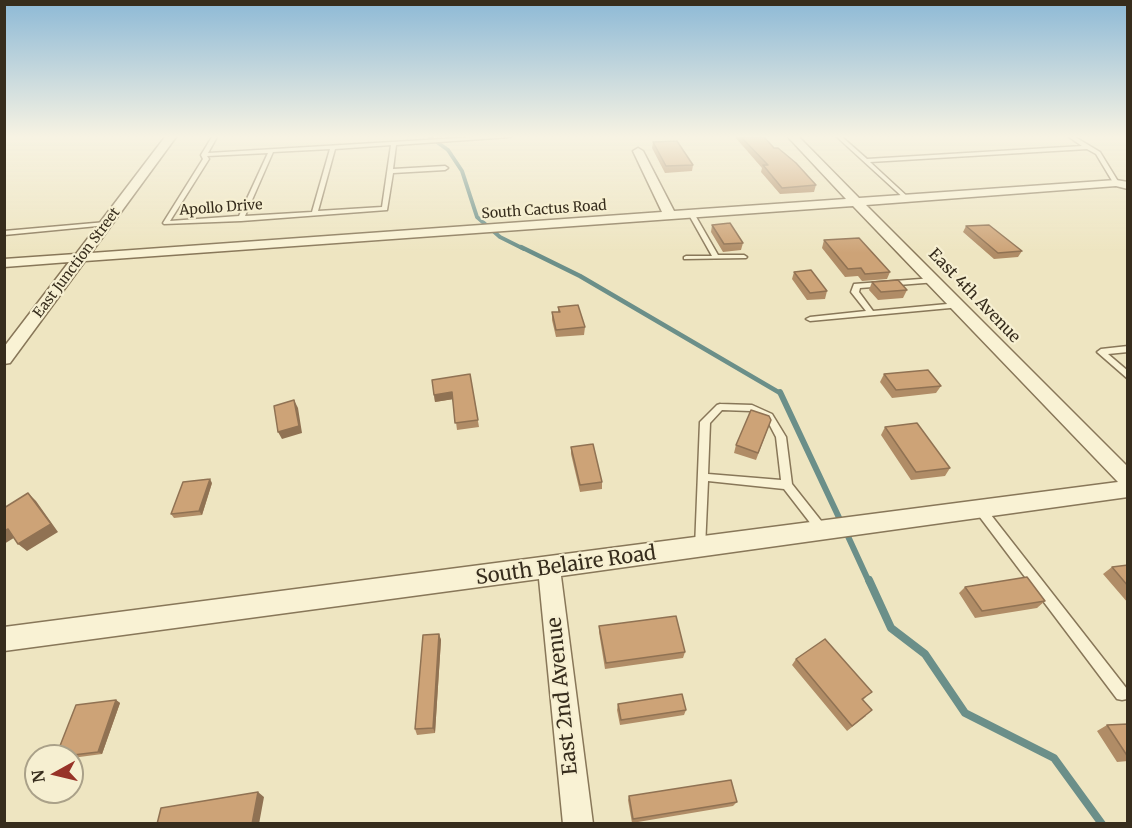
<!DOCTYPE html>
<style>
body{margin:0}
#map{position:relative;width:1132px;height:828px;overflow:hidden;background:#eee5c1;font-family:Merriweather,serif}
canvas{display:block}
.frame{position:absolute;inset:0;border:6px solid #372d1d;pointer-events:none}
.north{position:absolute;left:24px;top:744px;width:60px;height:60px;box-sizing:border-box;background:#f6efd1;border:2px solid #aaa189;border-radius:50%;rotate:262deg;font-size:16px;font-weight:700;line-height:24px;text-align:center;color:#372d1d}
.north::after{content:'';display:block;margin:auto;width:21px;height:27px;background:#973328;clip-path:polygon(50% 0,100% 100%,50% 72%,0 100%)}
</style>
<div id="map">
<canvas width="1132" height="828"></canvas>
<div class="frame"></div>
<div class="north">N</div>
</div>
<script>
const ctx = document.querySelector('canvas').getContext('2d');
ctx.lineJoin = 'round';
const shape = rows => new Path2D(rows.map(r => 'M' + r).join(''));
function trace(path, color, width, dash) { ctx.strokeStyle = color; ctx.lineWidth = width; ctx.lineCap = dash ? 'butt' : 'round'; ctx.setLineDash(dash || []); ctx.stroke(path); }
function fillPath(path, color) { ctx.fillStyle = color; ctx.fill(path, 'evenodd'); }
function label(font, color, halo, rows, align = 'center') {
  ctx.font = font + ' Merriweather,serif'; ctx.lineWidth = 4.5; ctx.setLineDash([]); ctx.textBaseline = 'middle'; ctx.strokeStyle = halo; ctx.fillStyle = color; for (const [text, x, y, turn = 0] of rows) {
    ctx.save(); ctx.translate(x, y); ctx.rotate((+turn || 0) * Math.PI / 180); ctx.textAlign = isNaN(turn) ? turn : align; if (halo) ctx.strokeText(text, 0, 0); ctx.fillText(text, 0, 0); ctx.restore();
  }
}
const streamFar3 = shape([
 [430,137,448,150,462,171,477,217,500,237,524,249]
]);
const streamFar2 = shape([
 [521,247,580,276,780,393]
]);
const streamFar1 = shape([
 [780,392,842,524],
 [846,532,869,582]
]);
const stream = shape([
 [869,580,891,628,925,654,965,713,1054,758,1102,824]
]);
const lane = shape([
 [212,137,217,137,208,153,475,137,510,137,396,145,393,169,445,166,448,168,445,170,393,173,387,210,241,221,164,224,163,223,203,159,201,155,212,137],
 [391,145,382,207,318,211,335,149,391,145],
 [330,149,312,212,245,216,273,152,330,149],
 [268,153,239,216,170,221,209,159,207,156,268,153],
 [837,137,842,137,867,159,1082,146,1069,137,1075,137,1100,152,1119,183,1114,184,1096,154,1087,149,870,162,909,198,909,200,907,201,837,137],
 [692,213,695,215,718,255,744,255,747,257,746,258,684,259,684,257,686,256,712,256,689,215,692,213],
 [106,222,108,223,108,225,4,235,4,231,106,222],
 [934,278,937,278,937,282,860,288,859,292,873,311,958,303,962,305,961,307,810,321,806,319,810,317,866,311,851,292,854,284,934,278],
 [1128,346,1128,352,1108,354,1128,371,1128,379,1097,352,1101,349,1128,346],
 [720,404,752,405,772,414,786,437,792,484,826,527,827,530,826,533,822,535,818,533,784,489,708,481,705,548,704,551,700,553,696,551,695,548,700,422,717,405,720,404],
 [722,410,751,411,766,418,776,437,781,480,708,474,710,423,722,410],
 [980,505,984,506,1127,689,1127,699,1122,700,1117,699,976,512,975,509,976,506,980,505]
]);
const street = shape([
 [165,137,176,137,91,253,662,212,633,151,638,148,643,151,674,211,846,199,788,137,799,137,859,198,1116,180,1128,182,1128,189,1116,186,866,205,1128,467,1128,497,561,576,593,824,563,824,539,579,4,651,4,627,1118,482,853,206,85,261,10,363,4,364,4,347,69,262,4,267,4,259,76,254,165,137]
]);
const wall = shape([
 [735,137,764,137,774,148,816,185,814,192,780,194,761,172,762,168],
 [653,142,693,165,692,171,665,173,652,148],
 [712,225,743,243,741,250,723,252,711,232],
 [966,226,1022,251,1018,257,994,259,963,232],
 [824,240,890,272,887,279,862,281,858,276,845,277,822,248],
 [794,272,827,291,825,299,807,300,792,279],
 [872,282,907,290,903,298,878,300,869,290],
 [558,307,585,327,584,335,556,337,552,320,552,312,558,312],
 [470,374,479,427,457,430,453,399,435,402,434,395],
 [884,374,941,386,936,393,892,398,880,382],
 [771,420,756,460,734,453,736,445],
 [885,427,950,468,945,476,911,480,881,435],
 [571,447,602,482,602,489,580,492,571,454],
 [212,483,202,515,174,518,171,514],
 [1128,565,1128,603,1103,574,1112,567],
 [965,587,1045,601,1037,608,975,618,959,593],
 [599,626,685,652,683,658,605,669,599,632],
 [439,634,441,640,435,733,417,735,415,729],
 [796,659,866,697,863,700,866,716,847,731,792,665],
 [116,700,120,703,102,754,72,758,72,756,56,756],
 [618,704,686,710,684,715,620,725,617,710],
 [1128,724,1128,761,1117,762,1097,731,1107,725],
 [629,796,737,802,733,806,632,823,628,800]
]);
const shadedWall = shape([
 [452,392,454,399,435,402,434,395],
 [294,400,298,408,302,433,282,439,278,432],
 [210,479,212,483,202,515,199,511],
 [28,493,36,501,58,532,27,551,18,544],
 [8,529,17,536,4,544,4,531],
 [439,634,441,640,435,733,433,728],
 [116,700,120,703,102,754,98,752],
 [258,792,264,797,259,824,252,824]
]);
const building = shape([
 [741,137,764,137,774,148,778,148,796,163,816,185,782,188,763,165,768,165,741,137],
 [677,141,693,165,666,166,653,142,677,141],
 [730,223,743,243,724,244,712,225,730,223],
 [989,225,1022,251,998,253,966,226,989,225],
 [859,238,890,272,865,274,861,268,848,269,824,240,859,238],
 [811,270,827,291,810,293,794,272,811,270],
 [898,280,907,290,881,292,872,282,898,280],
 [578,305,585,327,556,330,552,312,560,312,558,307,578,305],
 [928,370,941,386,896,390,884,374,928,370],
 [470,374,478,420,455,423,452,392,434,395,432,380,470,374],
 [294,400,299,426,278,432,274,406,294,400],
 [751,410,769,416,771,420,758,453,736,445,751,410],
 [917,423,950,468,916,472,885,427,917,423],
 [593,444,602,482,580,485,571,447,593,444],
 [210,479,199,511,171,514,183,482,210,479],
 [28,493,51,524,18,544,8,529,4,531,4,508,28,493],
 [1128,565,1128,586,1112,567,1128,565],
 [1027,577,1045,601,982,611,965,587,1027,577],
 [676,616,685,652,606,663,599,626,676,616],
 [439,634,433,728,415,729,423,635,439,634],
 [825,639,872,692,862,699,872,710,852,726,796,659,825,639],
 [682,694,686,710,621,720,618,704,682,694],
 [116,700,98,752,65,756,56,756,76,705,116,700],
 [1128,724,1128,757,1107,725,1128,724],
 [731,780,737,802,633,819,629,796,731,780],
 [258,792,252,824,157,824,161,808,258,792]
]);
const farStreetnames = [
 ["Apollo Drive",221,208,-4],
 ["South Cactus Road",544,210,-4],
 ["East Junction Street",77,263,-53]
];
const streetNames = [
 ["East 4th Avenue",974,296,46]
];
const nearStreetnames = [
 ["South Belaire Road",566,566,-8],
 ["East 2nd Avenue",563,696,-96]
];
trace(streamFar3, '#6b8f89', 4);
trace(streamFar2, '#6b8f89', 4.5);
trace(streamFar1, '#6b8f89', 6);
trace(stream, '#6b8f89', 8);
trace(lane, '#887759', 3);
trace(street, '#887759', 3);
fillPath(lane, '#f9f2d4');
fillPath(street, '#f9f2d4');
fillPath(wall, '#b08c66');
fillPath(shadedWall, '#907253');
fillPath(building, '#cda377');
trace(building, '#907253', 1.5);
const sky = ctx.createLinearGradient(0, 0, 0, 253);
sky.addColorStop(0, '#8db9d6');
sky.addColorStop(0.54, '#f7f3e3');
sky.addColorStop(1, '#f7f3e300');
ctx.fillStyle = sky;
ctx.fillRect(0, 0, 1132, 253);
label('14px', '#372d1d', '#f6efd1', farStreetnames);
label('16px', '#372d1d', '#f6efd1', streetNames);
label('20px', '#372d1d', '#f6efd1', nearStreetnames);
</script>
